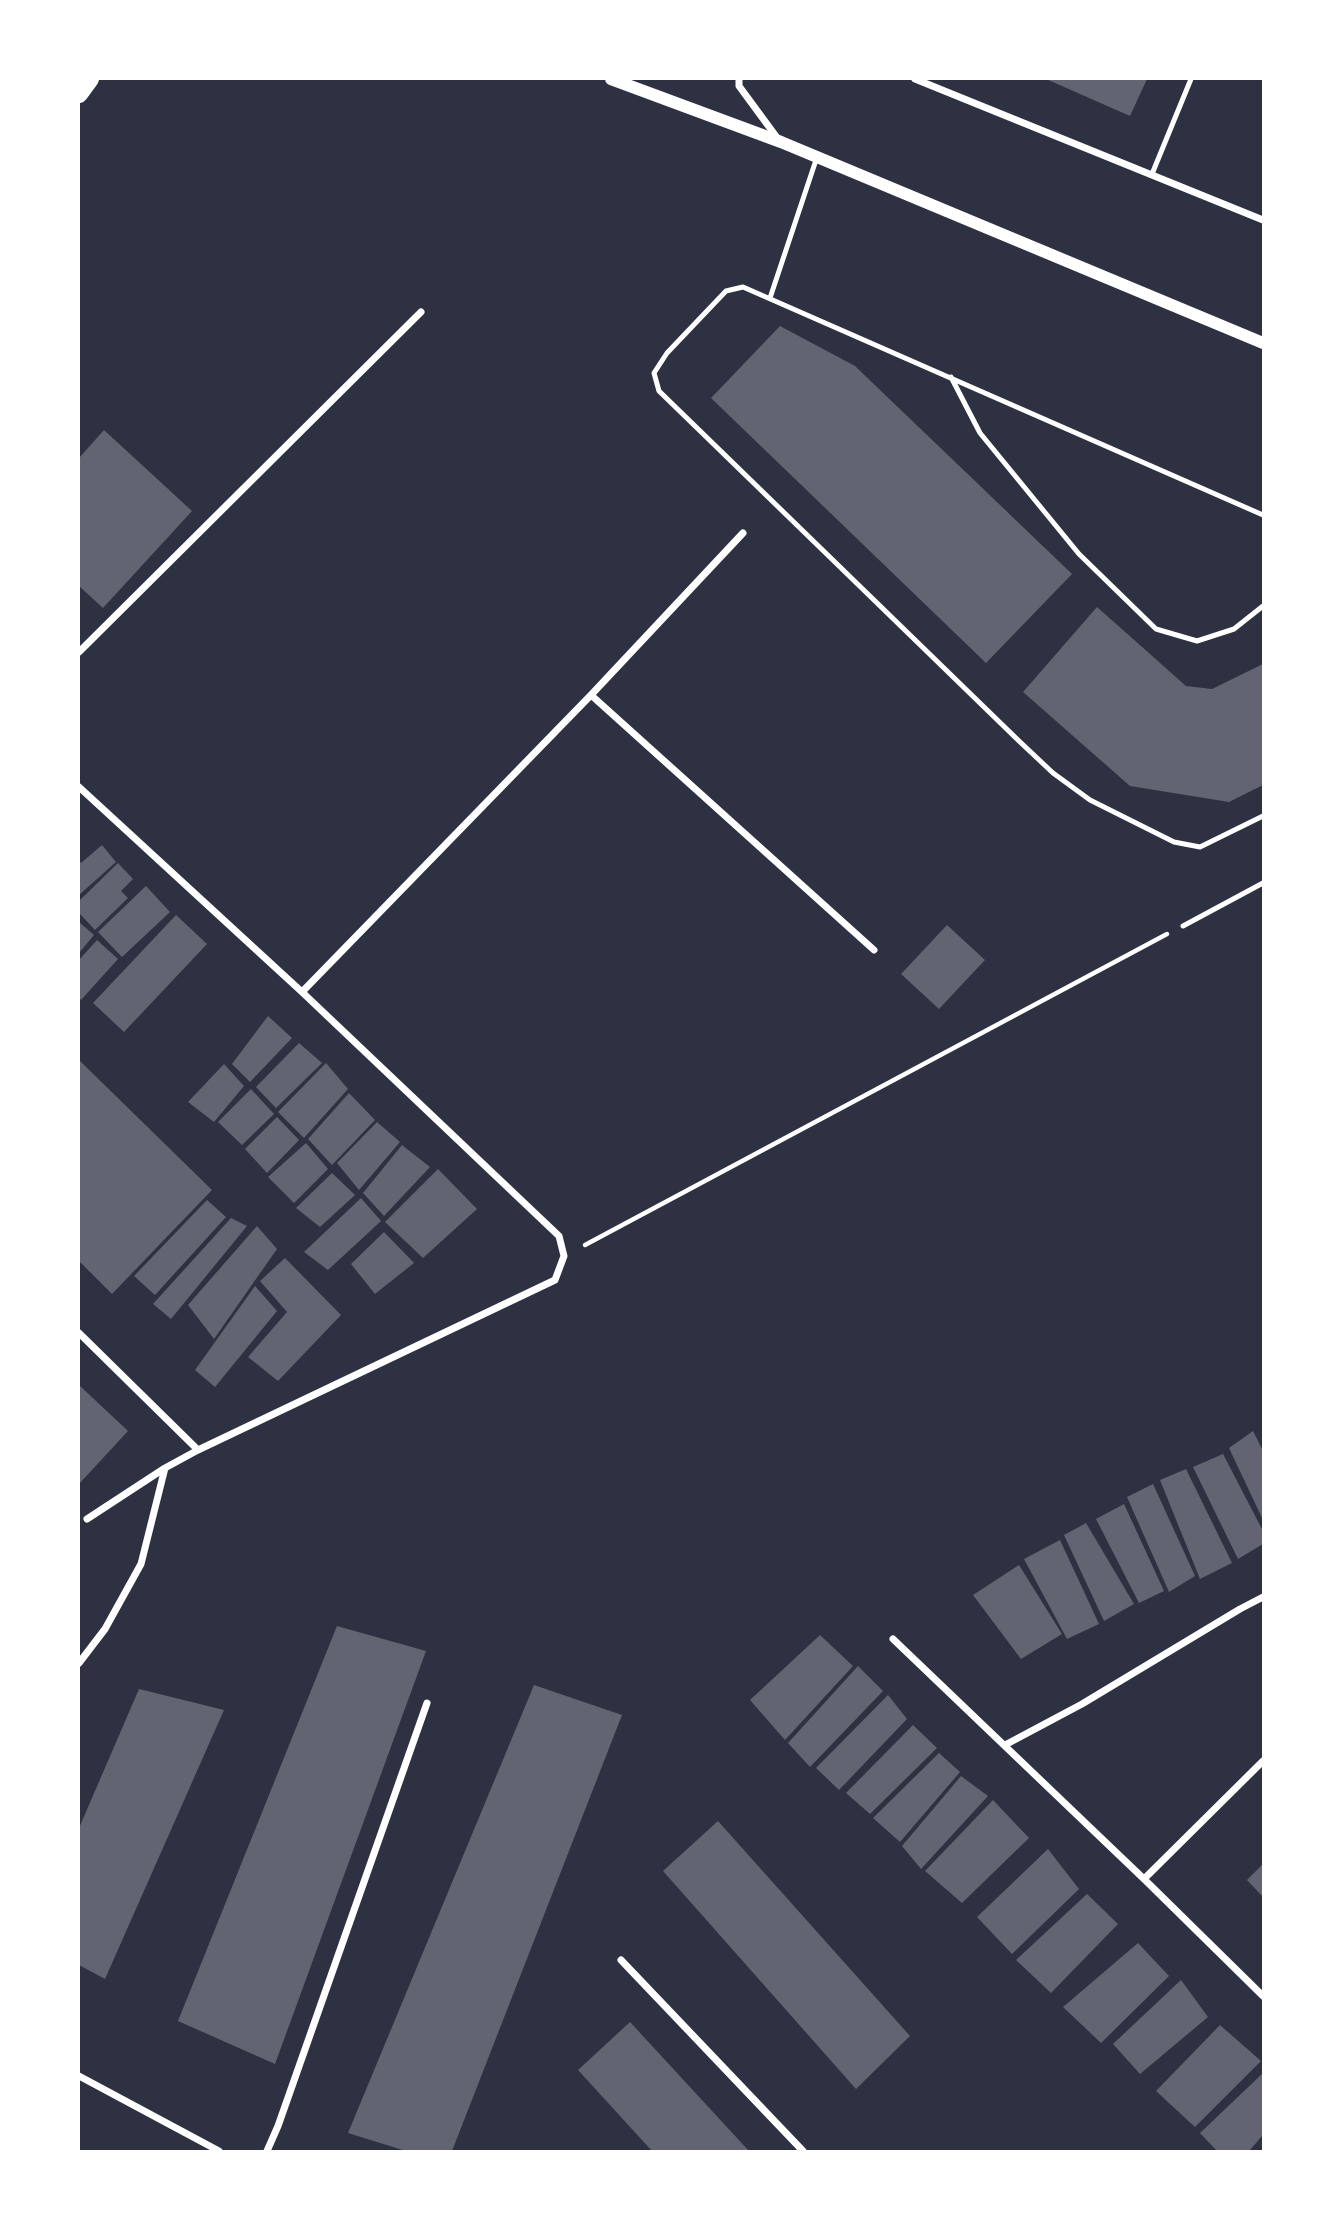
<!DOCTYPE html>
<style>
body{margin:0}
#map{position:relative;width:1342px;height:2230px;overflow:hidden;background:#2d3142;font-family:"Public Sans",sans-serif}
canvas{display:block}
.frame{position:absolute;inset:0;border:80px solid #fff;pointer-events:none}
</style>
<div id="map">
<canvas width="1342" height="2230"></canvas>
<div class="frame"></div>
</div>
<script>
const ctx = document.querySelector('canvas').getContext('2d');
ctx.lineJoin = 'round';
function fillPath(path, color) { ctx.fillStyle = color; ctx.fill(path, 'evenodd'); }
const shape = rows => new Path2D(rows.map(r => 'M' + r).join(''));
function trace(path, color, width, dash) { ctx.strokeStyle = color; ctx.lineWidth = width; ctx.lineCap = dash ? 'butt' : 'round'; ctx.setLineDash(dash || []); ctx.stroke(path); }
const building = shape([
 [1046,79,1147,79,1130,116],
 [780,326,855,366,1072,574,986,663,711,398],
 [104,430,192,511,103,608,79,586,79,458],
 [1097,607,1186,686,1212,689,1263,664,1263,785,1229,802,1130,786,1023,692],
 [102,845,116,862,79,895,79,860,81,863],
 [118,863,133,879,121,891,128,898,95,930,79,913,79,901],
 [146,886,170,912,122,957,98,932],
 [176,915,207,944,124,1032,93,1003],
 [79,922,94,935,79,953],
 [947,925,985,960,939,1009,901,974],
 [97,940,118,959,81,1000,79,997,79,960],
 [268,1016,292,1038,250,1082,232,1064],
 [299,1043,322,1063,276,1108,256,1087],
 [79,1060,212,1190,112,1294,79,1261],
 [326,1063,348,1089,304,1138,278,1112],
 [224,1064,244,1086,214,1122,188,1102],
 [251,1089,274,1114,242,1145,218,1122],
 [349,1093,375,1120,332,1165,308,1139],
 [277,1117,299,1140,267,1173,245,1149],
 [377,1122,400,1142,359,1190,337,1163],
 [306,1143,328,1169,294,1203,268,1177],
 [402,1145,430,1167,384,1216,363,1193],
 [438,1169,477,1209,423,1258,385,1222],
 [332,1173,355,1195,320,1227,296,1208],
 [361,1198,381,1221,328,1270,304,1252],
 [207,1200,226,1217,155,1295,134,1276],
 [231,1218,247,1226,171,1319,153,1304],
 [257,1226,277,1249,214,1339,188,1305],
 [384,1232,414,1263,375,1294,351,1264],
 [285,1258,341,1315,278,1381,248,1357,287,1312,260,1281],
 [255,1286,277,1311,215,1387,195,1370],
 [79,1385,128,1431,79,1484],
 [1253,1431,1263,1451,1263,1520,1229,1448],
 [1223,1454,1263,1531,1263,1544,1238,1559,1193,1467],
 [1186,1469,1232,1563,1200,1579,1160,1480],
 [1153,1484,1195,1576,1169,1592,1127,1497],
 [1124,1504,1164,1591,1139,1603,1096,1519],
 [1086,1523,1134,1604,1104,1621,1064,1535],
 [1060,1540,1099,1624,1067,1639,1024,1559],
 [1019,1565,1062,1634,1021,1659,973,1595],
 [337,1626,426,1651,275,2064,178,2021],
 [820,1635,853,1666,785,1740,750,1700],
 [858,1666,883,1691,810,1767,788,1743],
 [534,1685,622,1715,452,2151,406,2151,348,2133],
 [139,1689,224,1710,105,1979,79,1965,79,1828],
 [888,1695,907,1719,839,1790,816,1768],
 [913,1725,937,1748,870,1814,846,1793],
 [939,1753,960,1772,900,1842,873,1818],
 [961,1776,988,1796,921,1869,902,1846],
 [993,1800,1029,1838,962,1903,925,1871],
 [718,1821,910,2036,856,2089,663,1871],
 [1048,1849,1079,1889,1012,1954,977,1917],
 [1263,1864,1263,1897,1247,1880],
 [1087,1894,1118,1924,1051,1993,1016,1960],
 [1138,1943,1169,1976,1101,2043,1063,2007],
 [1181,1980,1208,2017,1140,2074,1113,2044],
 [630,2022,749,2151,652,2151,578,2070],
 [1220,2025,1261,2061,1195,2127,1156,2091],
 [1263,2073,1263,2135,1249,2151,1217,2151,1200,2133]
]);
const path = shape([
 [585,1245,1167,934]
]);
const service = shape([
 [1152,174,1191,79],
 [770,298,817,157],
 [951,377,980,433,1079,554,1156,629,1197,641,1234,629,1263,606],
 [1263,515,743,287,726,291,667,353,654,373,659,391,1019,741,1053,773,1090,800,1174,842,1200,847,1263,816],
 [1183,926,1263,883]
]);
const minor = shape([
 [739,79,739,86,778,139],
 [915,79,1263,220],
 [79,652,421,312],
 [591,695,874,950],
 [79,787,302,992,559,1236,564,1256,555,1280,198,1450,165,1468,87,1519],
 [302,992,591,695,743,533],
 [79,1333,198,1450],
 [893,1639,1144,1879,1263,1996],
 [79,1663,105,1629,141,1564,165,1468],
 [1005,1745,1082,1704,1240,1609,1263,1597],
 [1144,1879,1263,1761],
 [621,1960,803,2151],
 [79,2076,219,2151],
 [267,2151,278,2126,427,1703]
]);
const tertiary = shape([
 [611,79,781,142,1263,343]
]);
const primary = shape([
 [79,94,90,79]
]);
fillPath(building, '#626471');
trace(path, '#fff', 4.5);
trace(service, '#fff', 5);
trace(minor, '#fff', 7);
trace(tertiary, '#fff', 12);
trace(primary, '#fff', 18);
</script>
